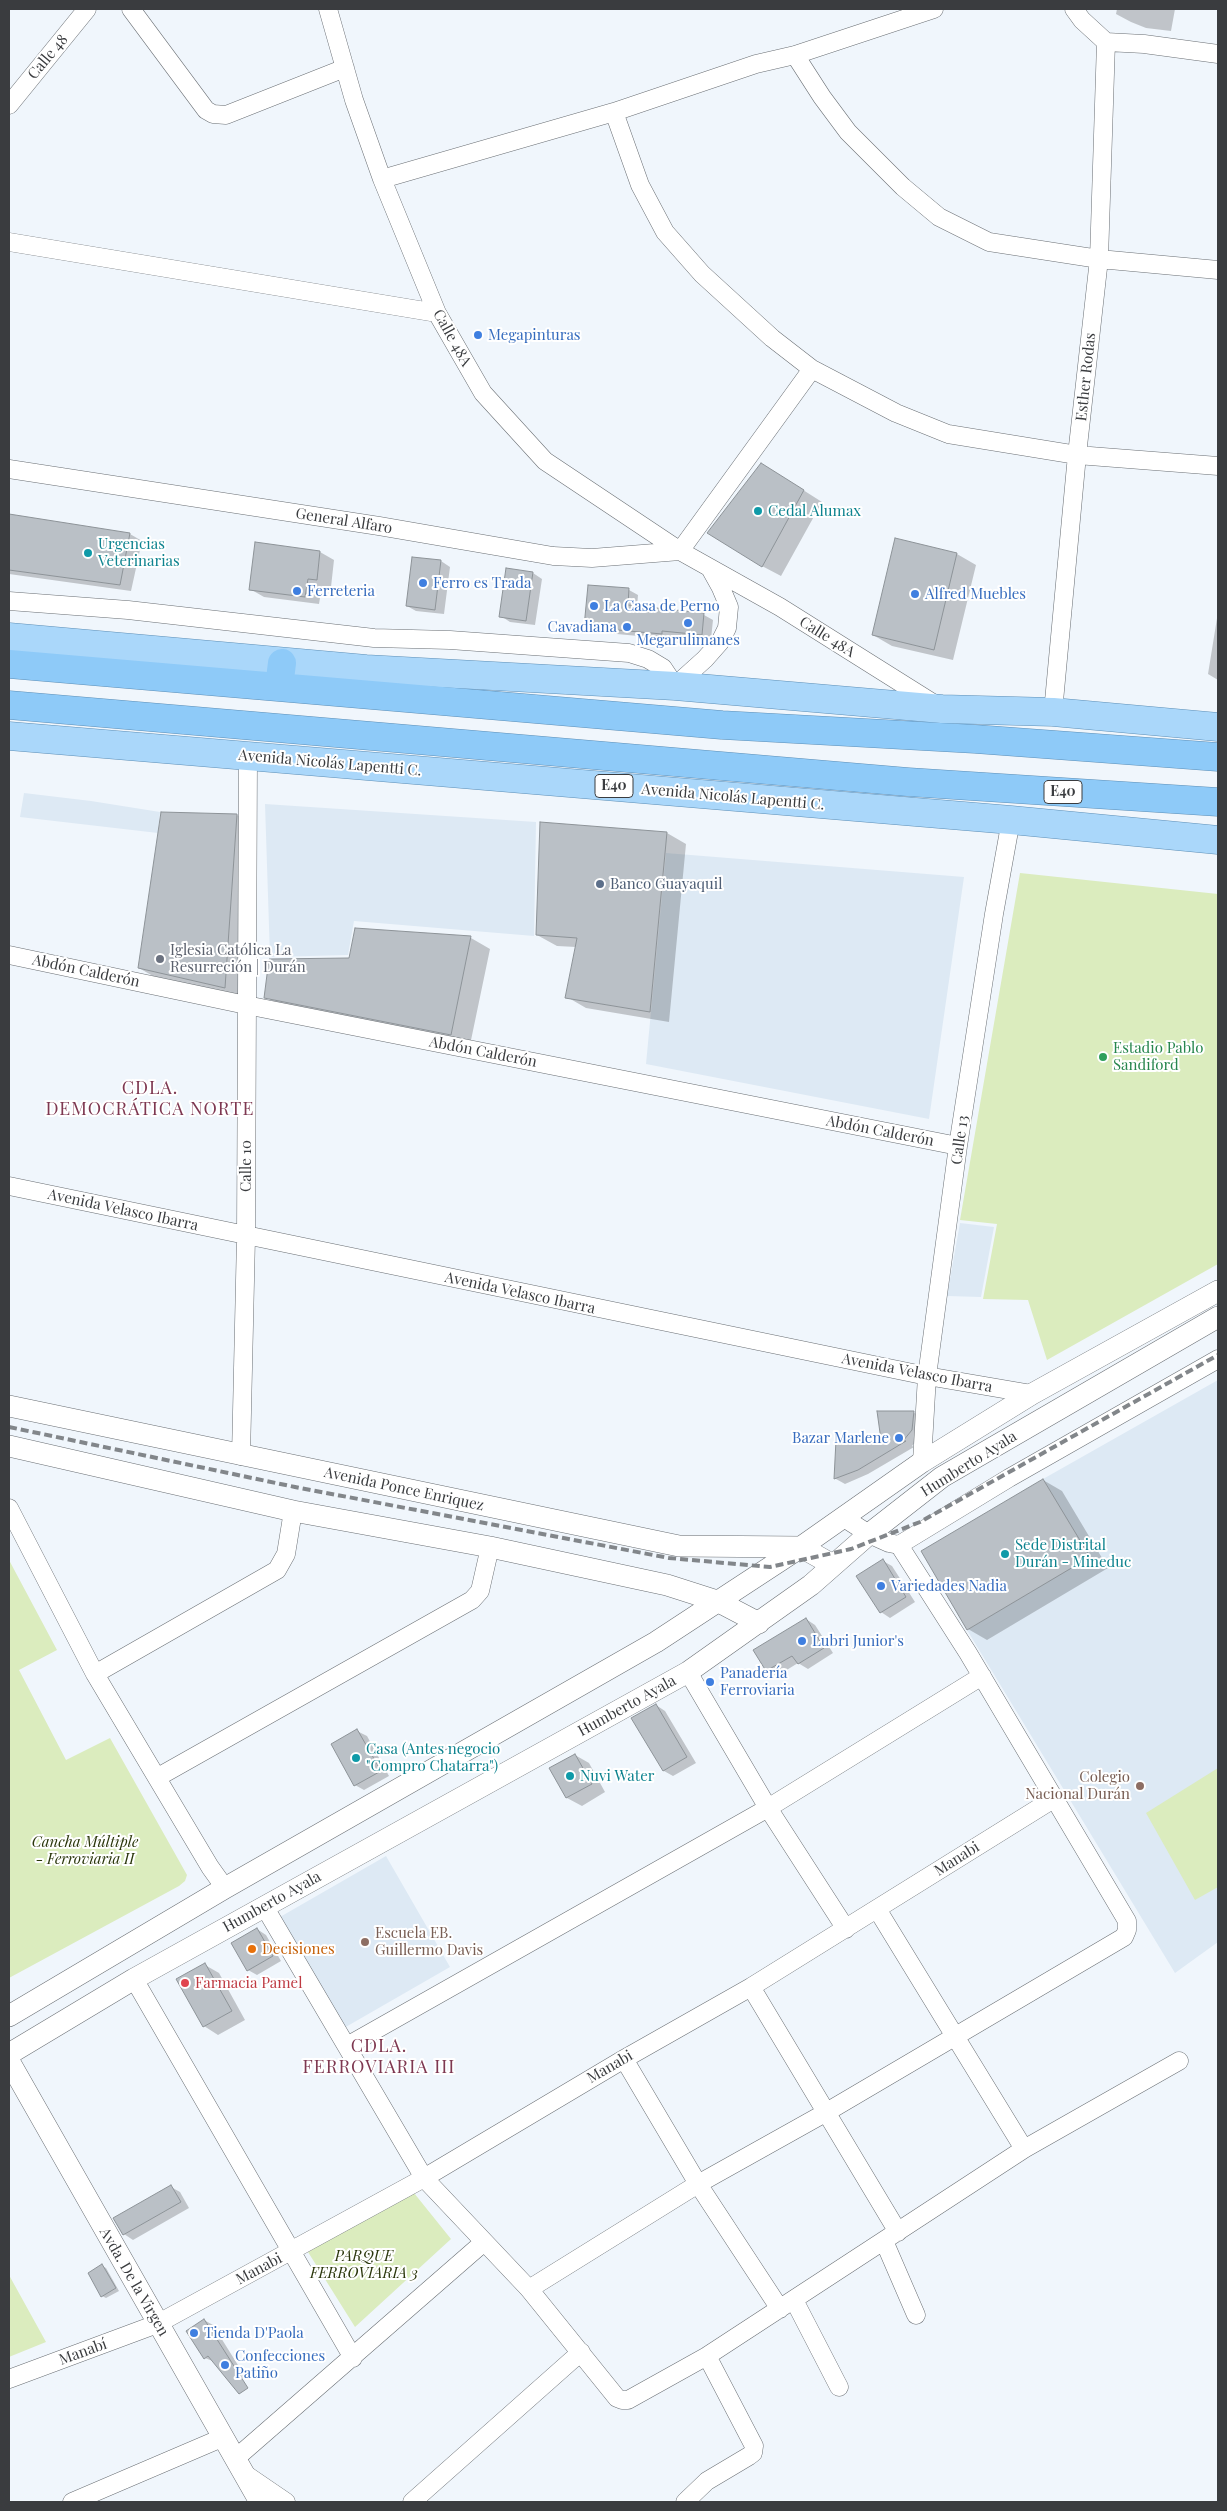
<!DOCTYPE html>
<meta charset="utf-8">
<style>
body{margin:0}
#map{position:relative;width:1227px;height:2511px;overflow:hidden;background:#f0f6fc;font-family:"Playfair Display",serif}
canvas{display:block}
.frame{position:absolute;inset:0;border:10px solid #3a3c3f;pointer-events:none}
</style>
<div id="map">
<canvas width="1227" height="2511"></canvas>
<div class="frame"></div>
</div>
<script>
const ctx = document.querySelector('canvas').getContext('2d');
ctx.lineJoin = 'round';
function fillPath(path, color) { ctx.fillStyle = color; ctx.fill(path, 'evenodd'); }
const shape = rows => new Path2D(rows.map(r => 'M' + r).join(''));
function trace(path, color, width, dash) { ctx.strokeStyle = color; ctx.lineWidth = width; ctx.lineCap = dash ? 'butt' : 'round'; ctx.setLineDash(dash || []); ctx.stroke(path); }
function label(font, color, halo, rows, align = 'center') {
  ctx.font = font + ' "Playfair Display",serif'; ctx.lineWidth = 4; ctx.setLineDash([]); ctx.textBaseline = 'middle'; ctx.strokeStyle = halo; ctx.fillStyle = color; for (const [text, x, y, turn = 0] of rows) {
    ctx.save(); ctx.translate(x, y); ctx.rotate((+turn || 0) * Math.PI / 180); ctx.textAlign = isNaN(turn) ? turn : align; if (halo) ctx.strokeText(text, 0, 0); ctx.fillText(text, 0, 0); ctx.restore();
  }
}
const built = shape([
 [24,793,91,801,160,812,158,833,20,817],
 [265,804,536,822,534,936,354,921,348,955,270,957],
 [666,853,964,877,929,1119,646,1064],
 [960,1223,994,1227,981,1297,947,1296],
 [1218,1380,1218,1942,1175,1973,967,1630,1089,1557,1043,1479],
 [386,1856,450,1967,344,2028,280,1917]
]);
const green = shape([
 [1020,873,1218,894,1218,1264,1047,1360,1028,1300,983,1299,997,1224,960,1220],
 [9,1560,57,1650,19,1670,66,1760,110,1738,187,1875,185,1881,179,1886,9,1978],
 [1218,1768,1218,1887,1195,1900,1146,1813],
 [410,2188,451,2239,355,2327,308,2252],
 [9,2275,46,2342,9,2357]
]);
const shadow = shape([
 [1117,9,1175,9,1171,31,1146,28,1131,22,1116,14],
 [762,464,822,502,781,576,762,566],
 [9,516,130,534,142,541,131,591,9,574],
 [896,540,957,554,976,565,953,660,892,646,873,635],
 [320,552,334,560,331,587,322,586,319,604,264,597,250,589],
 [441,561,450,567,444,614,416,611,407,606],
 [533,573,542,579,535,625,510,622,501,616],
 [589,586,629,590,638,595,637,607,704,615,713,620,711,639,671,635,671,639,595,632,586,626],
 [1218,612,1218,680,1208,674],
 [237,815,256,826,244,998,158,979,139,968],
 [667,833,686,844,669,1022,586,1008,567,997,576,947,557,946,537,935],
 [471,938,490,949,470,1045,285,1008,266,997,350,959],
 [913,1412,922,1418,921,1435,912,1446,914,1447,868,1474,845,1484,836,1479,837,1441,883,1442],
 [1043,1480,1062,1491,1108,1568,987,1640,968,1629],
 [883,1561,892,1566,915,1602,890,1618,881,1612],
 [806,1619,815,1625,833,1653,808,1669,798,1663,777,1676,767,1670,755,1650],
 [656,1705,665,1711,696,1763,673,1776,664,1771,633,1718],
 [357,1731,367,1736,389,1776,364,1790,355,1785],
 [575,1755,589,1763,605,1792,582,1806,567,1798,551,1769],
 [257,1929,266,1935,281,1961,257,1975,248,1970],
 [205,1965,219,1973,245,2020,218,2035,204,2026],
 [171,2187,180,2192,189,2208,133,2240,124,2234],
 [102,2266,106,2268,119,2291,106,2298,102,2296],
 [204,2320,213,2325,246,2378,232,2378,215,2362,205,2358]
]);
const building = shape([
 [761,463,804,490,762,567,707,533,761,463],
 [9,514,130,533,120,585,9,570,9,514],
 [895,538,957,553,934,650,872,635,895,538],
 [255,542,320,551,317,580,308,579,305,597,249,590,255,542],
 [412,557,441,560,435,610,406,606,412,557],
 [506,568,533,572,526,621,499,617,506,568],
 [588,585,629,588,628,605,704,613,702,635,662,631,662,634,584,627,588,585],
 [161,812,237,814,225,988,138,968,161,812],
 [540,822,667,832,650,1012,565,998,577,938,536,935,540,822],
 [355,928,471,936,451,1035,264,998,269,959,349,958,355,928],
 [877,1411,914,1411,912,1430,903,1441,906,1441,858,1470,834,1479,836,1440,881,1440,877,1411],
 [1043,1479,1090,1557,967,1630,921,1551,1043,1479],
 [883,1559,906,1597,880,1613,856,1576,883,1559],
 [806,1618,824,1648,798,1664,792,1656,766,1671,753,1650,806,1618],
 [656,1704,687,1757,663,1771,631,1718,656,1704],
 [357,1729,381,1771,354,1786,331,1744,357,1729],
 [575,1754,592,1784,566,1798,549,1768,575,1754],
 [257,1928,273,1956,247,1971,231,1943,257,1928],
 [205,1963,232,2011,203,2027,176,1979,205,1963],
 [171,2185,181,2202,123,2235,113,2218,171,2185],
 [102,2264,116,2288,101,2297,88,2273,102,2264],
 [204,2319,248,2388,239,2394,208,2356,204,2359,186,2331,204,2319]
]);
const minor = shape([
 [131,9,206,110,213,114,226,115,345,68],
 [328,9,354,100,382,179,437,313,483,393,545,461,680,551,780,607,936,705],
 [1074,9,1082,20,1106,42,1144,44,1218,54],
 [795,55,822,97,848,132,903,187,939,217,989,242,1099,259,1218,270],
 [9,105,87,9],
 [614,112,640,185,665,232,702,274,772,338,812,369,896,413,948,434,1077,455,1218,466],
 [382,179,614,112,756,64,795,55,934,9],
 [9,242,437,313],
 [9,469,379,526,553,556,592,558,680,551,812,369],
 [9,601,128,610,374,638,450,640,629,653,648,659,663,668,675,686,705,659,720,642,727,628,729,607,721,588,711,570],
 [1053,712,1077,455,1099,259,1106,42],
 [9,955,246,1005,958,1146],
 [9,1186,927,1376,1032,1394],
 [241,1456,246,1237,248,756],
 [922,1462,927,1376,958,1146,994,914,1011,820],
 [9,1508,95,1674,210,1867,225,1888],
 [844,1518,869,1534,889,1543,899,1545,1009,1478,1218,1359],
 [688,1672,768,1808,846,1929],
 [95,1674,277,1570,286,1554,293,1511],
 [158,1777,472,1600,480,1591,490,1547],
 [264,1906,424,2178,529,2289,617,2398,622,2400,628,2400,707,2356,1024,2149,1179,2061],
 [877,1909,1024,2149],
 [134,1979,353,2358],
 [751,1987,898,2232],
 [347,2046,768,1808,982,1676],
 [624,2059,698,2184,780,2309],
 [884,2241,916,2315],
 [529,2289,698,2184,825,2113,1124,1937,1127,1930,1127,1921,968,1653,899,1545],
 [794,2300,839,2387],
 [9,2379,157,2324,424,2178,624,2059,751,1987,1055,1798],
 [236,2458,484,2242],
 [245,2474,286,2502],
 [72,2502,224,2437],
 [412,2502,581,2352],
 [685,2502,707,2481,749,2456,753,2453,754,2446,707,2356]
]);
const tertiary = shape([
 [9,1406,679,1546,801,1547,833,1565],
 [9,1446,293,1511,490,1547,667,1585,717,1601,759,1623],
 [9,2016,225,1888,656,1642,801,1547,922,1462,1032,1394,1218,1291],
 [9,2054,134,1979,688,1672,811,1585,869,1534,942,1477,1218,1317],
 [9,2061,260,2502]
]);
const primary = shape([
 [9,637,366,669,675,686,942,709,1053,712,1218,727],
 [9,736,1011,820,1218,840]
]);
const trunk = shape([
 [9,664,722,725,975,739,1218,757],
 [279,687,282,663],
 [9,705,908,782,1218,802]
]);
const rail = shape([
 [9,1427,295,1487,669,1558,770,1567,851,1549,920,1522,1218,1355]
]);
const markers = [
 [478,335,5,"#3f7fe0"],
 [758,511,5,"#0f9aa8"],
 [88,553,5,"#0f9aa8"],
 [423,583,5,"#3f7fe0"],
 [297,591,5,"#3f7fe0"],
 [915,594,5,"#3f7fe0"],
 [594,606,5,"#3f7fe0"],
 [688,623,5,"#3f7fe0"],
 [627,627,5,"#3f7fe0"],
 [600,884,5,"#5c6f8a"],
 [160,959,5,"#6b7280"],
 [1103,1057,5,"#2e9e5b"],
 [899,1438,5,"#3f7fe0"],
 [1005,1554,5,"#0f9aa8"],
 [881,1586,5,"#3f7fe0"],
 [802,1641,5,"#3f7fe0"],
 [710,1682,5,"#3f7fe0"],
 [356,1758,5,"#0f9aa8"],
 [570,1776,5,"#0f9aa8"],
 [1140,1786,5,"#8d6e63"],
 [365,1942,5,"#8d6e63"],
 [252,1949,5,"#e8710a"],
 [185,1983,5,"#e0444e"],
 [194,2333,5,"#3f7fe0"],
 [225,2365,5,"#3f7fe0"]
];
const shields = [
 [614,786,38],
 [1063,792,38]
];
const shieldNames = [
 ["E40",614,786],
 ["E40",1063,792]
];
const streetNames = [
 ["Calle 48",48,57,-50],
 ["Calle 48A",452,338,61],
 ["Esther Rodas",1086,377,-84],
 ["General Alfaro",344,521,9],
 ["Calle 48A",827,637,32],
 ["Avenida Nicolás Lapentti C.",330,763,5],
 ["Avenida Nicolás Lapentti C.",733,797,5],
 ["Abdón Calderón",86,971,12],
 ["Abdón Calderón",483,1052,11],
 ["Abdón Calderón",880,1131,11],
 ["Calle 13",960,1140,-82],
 ["Calle 10",246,1166,-90],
 ["Avenida Velasco Ibarra",123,1210,12],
 ["Avenida Velasco Ibarra",520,1293,12],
 ["Avenida Velasco Ibarra",917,1373,11],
 ["Humberto Ayala",969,1464,-32],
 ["Avenida Ponce Enriquez",404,1489,12],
 ["Humberto Ayala",627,1706,-29],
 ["Manabi",957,1859,-32],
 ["Humberto Ayala",272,1902,-29],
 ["Manabi",610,2067,-30],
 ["Manabi",259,2269,-28],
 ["Avda. De la Virgen",134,2282,60],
 ["Manabí",83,2352,-20]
];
const shopNames = [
 ["Megapinturas",488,335],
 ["Ferro es Trada",433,583],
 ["Ferreteria",307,591],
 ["Alfred Muebles",925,594],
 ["La Casa de Perno",604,606],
 ["Cavadiana",617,627,"right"],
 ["Megarulimanes",688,640,"center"],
 ["Bazar Marlene",889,1438,"right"],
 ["Variedades Nadia",891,1586],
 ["Lubri Junior's",812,1641],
 ["Panadería",720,1673],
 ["Ferroviaria",720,1690],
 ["Tienda D'Paola",204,2333],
 ["Confecciones",235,2356],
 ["Patiño",235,2373]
];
const cultureNames = [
 ["Cedal Alumax",768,511],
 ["Urgencias",98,544],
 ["Veterinarias",98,561],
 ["Sede Distrital",1015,1545],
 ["Durán - Mineduc",1015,1562],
 ["Casa (Antes negocio",366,1749],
 ["\"Compro Chatarra\")",366,1766],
 ["Nuvi Water",580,1776]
];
const serviceNames = [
 ["Banco Guayaquil",610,884]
];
const worshipNames = [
 ["Iglesia Católica La",170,950],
 ["Resurreción | Durán",170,967]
];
const leisureNames = [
 ["Estadio Pablo",1113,1048],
 ["Sandiford",1113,1065]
];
const educationNames = [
 ["Colegio",1130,1777],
 ["Nacional Durán",1130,1794],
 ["Escuela EB.",375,1933,"left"],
 ["Guillermo Davis",375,1950,"left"]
];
const parkNames = [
 ["Cancha Múltiple",85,1842],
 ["- Ferroviaria II",85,1859],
 ["PARQUE",364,2256],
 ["FERROVIARIA 3",364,2273]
];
const foodNames = [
 ["Decisiones",262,1949]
];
const healthNames = [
 ["Farmacia Pamel",195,1983]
];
const quarterNames = [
 ["CDLA.",150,1088],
 ["DEMOCRÁTICA NORTE",150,1109],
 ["CDLA.",379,2046],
 ["FERROVIARIA III",379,2067]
];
fillPath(built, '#dde9f4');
fillPath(green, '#dbecbe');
fillPath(shadow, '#0003');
fillPath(building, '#bac0c6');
trace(building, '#8d9398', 1);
trace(minor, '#6a6f74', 19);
trace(tertiary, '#6a6f74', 22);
trace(primary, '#5e8fb6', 29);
trace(trunk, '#5e8fb6', 29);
trace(minor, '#fff', 18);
trace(tertiary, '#fff', 21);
trace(primary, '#aad7fa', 28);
trace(trunk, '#8ecaf8', 28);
trace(rail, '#82868a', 4, [8, 4]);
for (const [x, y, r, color] of markers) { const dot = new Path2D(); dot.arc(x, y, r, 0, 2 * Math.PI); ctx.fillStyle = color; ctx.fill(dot); trace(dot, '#fff', 2); }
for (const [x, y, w] of shields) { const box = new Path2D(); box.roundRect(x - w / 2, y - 11.5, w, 23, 4); ctx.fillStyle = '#fff'; ctx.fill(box); trace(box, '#3a3c3f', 1); }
label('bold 14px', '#3a3c3f', null, shieldNames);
label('15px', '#3a3c3f', '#fff', streetNames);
label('15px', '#366cbe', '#fff', shopNames, 'left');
label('15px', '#0d838f', '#fff', cultureNames, 'left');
label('15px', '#4e5e75', '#fff', serviceNames, 'left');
label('15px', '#5b616d', '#fff', worshipNames, 'left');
label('15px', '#27864d', '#fff', leisureNames, 'left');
label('15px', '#785e54', '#fff', educationNames, 'right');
label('italic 15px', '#2a360b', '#fff', parkNames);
label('15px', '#c56008', '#fff', foodNames, 'left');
label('15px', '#be3a42', '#fff', healthNames, 'left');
ctx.letterSpacing = '1px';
label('18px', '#7e3851', '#fff', quarterNames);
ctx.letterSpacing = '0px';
</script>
